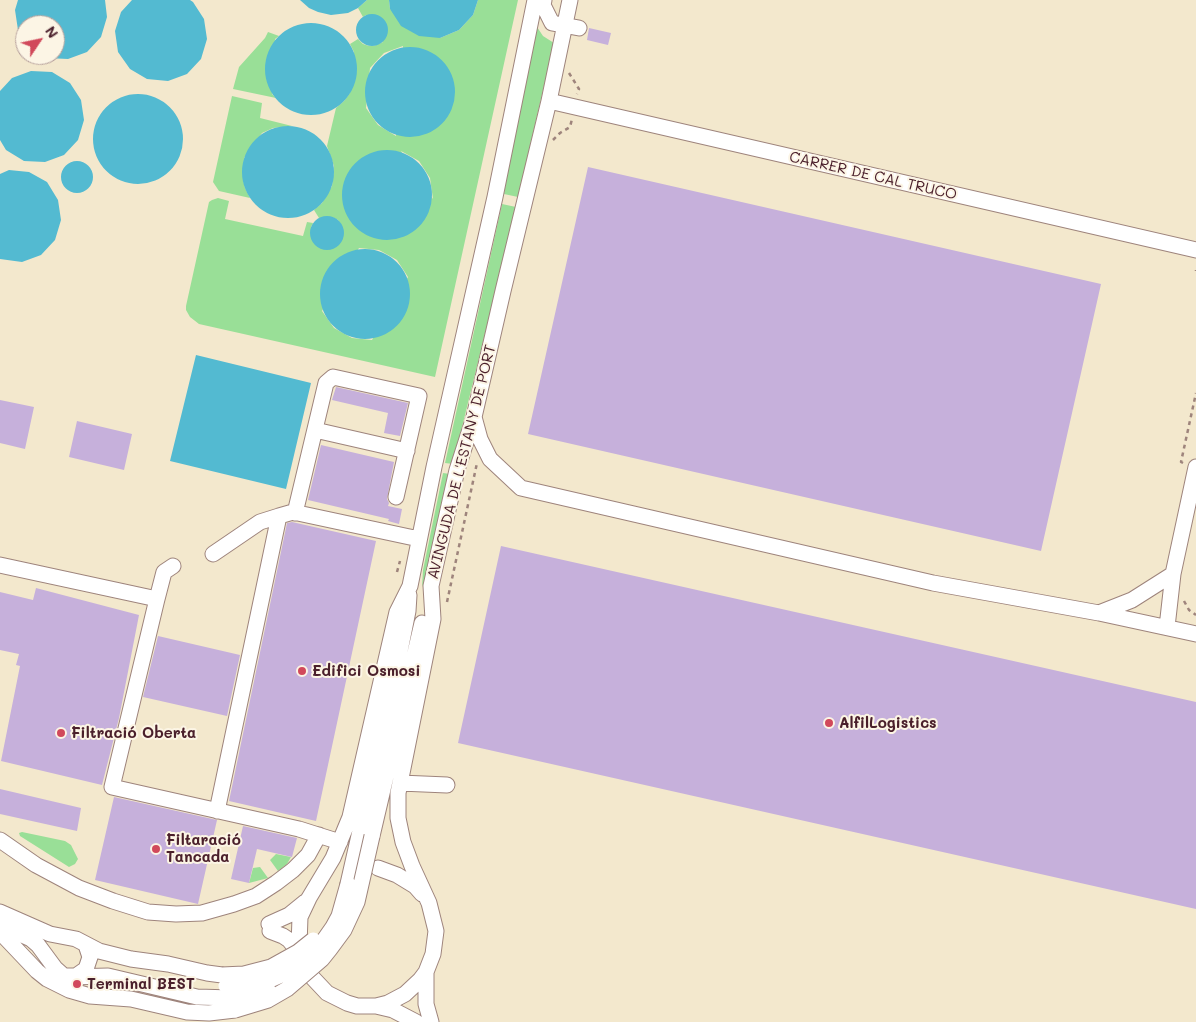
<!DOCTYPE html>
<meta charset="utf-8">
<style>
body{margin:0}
#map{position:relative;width:1196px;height:1022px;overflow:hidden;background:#f3e8cd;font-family:Mali,sans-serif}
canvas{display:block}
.north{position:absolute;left:15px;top:15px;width:50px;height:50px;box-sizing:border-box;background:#fcf5e5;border:1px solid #b59f9b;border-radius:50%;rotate:56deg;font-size:14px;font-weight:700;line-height:20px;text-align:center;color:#4a1f2b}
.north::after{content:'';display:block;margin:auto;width:18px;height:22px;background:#d1495b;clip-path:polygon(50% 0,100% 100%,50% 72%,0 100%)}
</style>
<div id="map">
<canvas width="1196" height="1022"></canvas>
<div class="north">N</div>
</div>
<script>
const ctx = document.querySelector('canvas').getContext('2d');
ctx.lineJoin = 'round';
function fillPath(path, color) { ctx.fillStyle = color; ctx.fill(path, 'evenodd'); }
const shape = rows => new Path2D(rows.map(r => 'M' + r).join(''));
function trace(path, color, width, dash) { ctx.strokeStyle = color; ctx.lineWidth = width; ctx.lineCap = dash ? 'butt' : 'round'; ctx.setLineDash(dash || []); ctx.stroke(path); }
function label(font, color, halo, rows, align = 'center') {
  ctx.font = font + ' Mali,sans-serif'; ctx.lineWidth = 4; ctx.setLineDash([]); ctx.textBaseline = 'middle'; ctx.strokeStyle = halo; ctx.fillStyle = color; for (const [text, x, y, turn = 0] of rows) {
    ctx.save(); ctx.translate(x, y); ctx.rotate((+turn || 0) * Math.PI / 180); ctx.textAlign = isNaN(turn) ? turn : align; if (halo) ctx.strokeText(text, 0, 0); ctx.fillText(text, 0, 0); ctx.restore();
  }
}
const green = shape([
 [367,0,389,0,390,9,440,38,459,30,473,15,478,0,518,0,435,377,199,324,190,317,186,310,186,306,209,202,212,200,218,198,229,201,225,219,303,236,307,222,313,223,311,227,342,227,338,220,332,217,319,218,314,210,322,203,332,186,334,166,327,146,336,108,344,101,350,93,354,52,350,44,358,39,363,44,369,46,374,46,383,42,366,15,363,17,358,8],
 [403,46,396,136,378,125,366,108,370,68,384,53],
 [401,151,419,161,430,178,433,199],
 [359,248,379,250,397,260,408,277,372,340,352,338,334,328,322,311],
 [537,27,543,36,554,43,518,197,504,194,518,107],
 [268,32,279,36,275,39,272,94,276,98,233,89,239,67,265,38],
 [232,96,262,103,260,118,292,126,273,128,262,133,244,158,243,179,245,188,250,198,219,191,213,182],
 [502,204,516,207,453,464,445,463],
 [443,473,450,474,428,570,422,587,423,570],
 [22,832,65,841,71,845,78,859,75,864,69,867,20,836,19,833],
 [276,854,291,857,287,864,278,871,270,860],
 [260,867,268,878,249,883,253,868]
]);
const water = shape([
 [18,0,105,0,107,17,101,37,87,52,68,59,47,58,43,55,55,55,55,25,25,25,25,40,18,30,15,10],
 [132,0,190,0,193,2,204,19,207,39,201,59,187,74,168,81,147,79,130,69,118,52,115,31,121,12],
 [300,0,367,0,358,8,348,13,331,15,318,12,309,8],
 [389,0,478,0,473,15,459,30,440,38,419,36,401,26,390,9],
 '356 30a16 16 0 1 1 32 0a16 16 0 1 1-32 0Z',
 '265 69a46 46 0 1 1 92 0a46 46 0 1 1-92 0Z',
 '365 92a45 45 0 1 1 90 0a45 45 0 1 1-90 0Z',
 [31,71,52,72,70,83,81,100,84,120,78,140,64,155,45,162,24,161,6,150,0,140,0,91,12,78],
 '93 139a45 45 0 1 1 90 0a45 45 0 1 1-90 0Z',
 '242 172a46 46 0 1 1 92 0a46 46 0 1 1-92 0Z',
 '342 195a45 45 0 1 1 90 0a45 45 0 1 1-90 0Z',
 '61 177a16 16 0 1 1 32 0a16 16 0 1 1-32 0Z',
 [9,170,29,172,47,182,58,200,61,220,55,240,41,255,22,262,0,259,0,174],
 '310 233a17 17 0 1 1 34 0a17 17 0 1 1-34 0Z',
 '320 294a45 45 0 1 1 90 0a45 45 0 1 1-90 0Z',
 [196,355,311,383,286,489,170,461]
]);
const building = shape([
 [589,28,611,33,608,45,587,40],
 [588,167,1101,284,1041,551,528,434],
 [336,387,408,403,400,436,384,433,388,413,332,400],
 [0,400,34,407,25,449,0,443],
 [77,421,132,434,124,470,69,457],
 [321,445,394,462,387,499,389,503,388,506,402,509,399,524,388,521,389,519,308,500],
 [292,522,376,541,316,821,229,801,287,523],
 [501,546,1196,702,1196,909,458,743],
 [36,588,139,615,119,718,102,785,1,761,20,666,16,665,19,654,0,650,0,592,33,600],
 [158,636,240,655,227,716,143,697],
 [0,789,81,808,77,831,0,814],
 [114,797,217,820,198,904,95,880],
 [243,826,297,838,292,857,257,849,249,883,231,879]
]);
const path = shape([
 [569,73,579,89,577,94],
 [553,140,560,133,570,127,572,119],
 [1196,270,1196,271],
 [1183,463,1181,462,1196,393],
 [397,572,400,561],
 [1184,601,1189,610,1196,615],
 [447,602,477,463]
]);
const minor = shape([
 [535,0,495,197,434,467,410,586,397,612,350,817,333,858,309,898,300,917,299,946,301,956,311,976,327,993,347,1003,357,1006,376,1006,388,1003,405,994,420,980,426,972,433,954,436,931,429,903,412,866,403,842,398,818,398,793,433,619,431,586,457,470,474,417,503,291,549,101,570,0],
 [544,0,543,5,552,23,579,28],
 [549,101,1196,250],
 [474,417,480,439,490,459,521,488,933,583,1099,613,1196,634],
 [315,430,407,451],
 [295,513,326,383,333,377,419,396,396,497],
 [213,554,260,522,279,516],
 [0,565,157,599,112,787,299,829,340,842],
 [157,599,164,572,173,566],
 [1099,613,1132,600,1173,574],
 [1167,627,1173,574,1196,467],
 [400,783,447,785],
 [217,811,279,516,293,512,419,539],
 [372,836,422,623],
 [0,840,36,865,79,888,113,901,148,912,176,914,202,913,234,904,256,896,276,883,293,870,308,855,319,835],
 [378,868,397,875,415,886,422,894],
 [348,884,393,686,408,611,409,595],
 [0,912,50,934,76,939,99,951,131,959,168,964,207,973,222,975],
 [269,924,289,915,305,902],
 [0,925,31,939,38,945,55,968,64,976,76,976,86,969,90,957,86,945],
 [270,931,283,936,289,940,301,955],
 [0,932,37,971,47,979,69,990,90,996,131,999,187,1012,209,1013,235,1010],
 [426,972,426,1004,431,1022],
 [70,977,108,976,197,997,232,998],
 [376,1006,393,1010,416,1022]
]);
const minorBridge = shape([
 [222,975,244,974,271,967,298,952,313,940],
 [226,986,246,985,268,981,286,973,303,962,319,947,333,927,339,916,348,884],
 [232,998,268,990],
 [235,1010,268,1000,287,989,322,959,330,949,344,930,357,902,372,836]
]);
const markers = [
 [302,671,5,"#d1495b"],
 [829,723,5,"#d1495b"],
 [61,733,5,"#d1495b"],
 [156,849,5,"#d1495b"],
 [77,984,5,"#d1495b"]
];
const streetNames = [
 ["CARRER DE CAL TRUCO",873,176,13],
 ["AVINGUDA DE L'ESTANY DE PORT",462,462,-76]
];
const poiNames = [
 ["Edifici Osmosi",312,671],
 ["AlfilLogistics",839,723],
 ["Filtració Oberta",71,733],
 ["Filtaració",166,840],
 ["Tancada",166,857],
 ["Terminal BEST",87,984]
];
fillPath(green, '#99df97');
fillPath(water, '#53bad1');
fillPath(building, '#c6b0db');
trace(minor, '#9e847c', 17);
trace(path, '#9e847c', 2.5, [4, 4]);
trace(minor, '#fff', 15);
trace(minorBridge, '#9e847c', 17, []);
trace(minorBridge, '#fff', 15);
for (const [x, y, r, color] of markers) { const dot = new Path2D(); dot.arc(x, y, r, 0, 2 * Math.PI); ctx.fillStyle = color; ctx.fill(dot); trace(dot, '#fcf5e5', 2); }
label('15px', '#4a1f2b', '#fcf5e5', streetNames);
label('bold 15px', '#4a1f2b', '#fcf5e5', poiNames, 'left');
</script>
